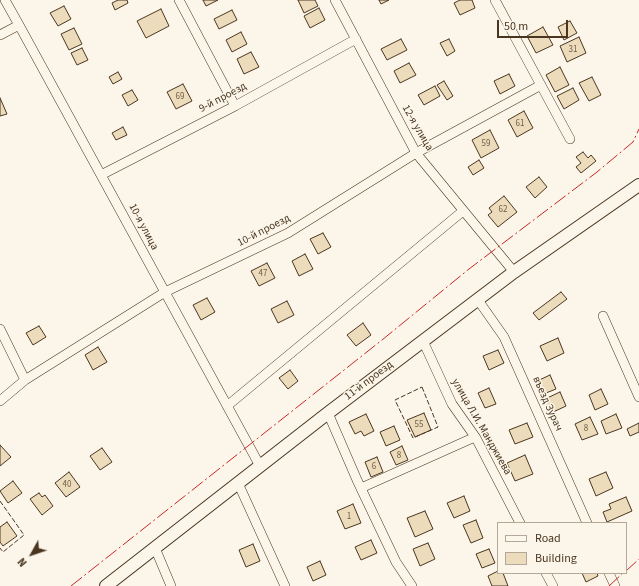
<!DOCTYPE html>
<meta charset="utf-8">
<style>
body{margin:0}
#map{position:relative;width:639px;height:586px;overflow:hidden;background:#fbf6e9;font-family:"Source Sans 3",sans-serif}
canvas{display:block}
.legend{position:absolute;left:497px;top:522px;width:130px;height:52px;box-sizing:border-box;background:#fbf6e9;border:1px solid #b4a999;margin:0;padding:5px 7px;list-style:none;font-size:12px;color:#4a3520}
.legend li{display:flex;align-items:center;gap:8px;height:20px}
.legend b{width:20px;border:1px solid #b4a999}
.north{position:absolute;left:12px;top:534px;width:40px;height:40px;-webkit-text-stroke:3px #fbf6e9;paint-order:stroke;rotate:230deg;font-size:11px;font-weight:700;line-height:16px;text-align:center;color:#4a3520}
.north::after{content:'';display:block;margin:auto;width:14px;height:18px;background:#4a3520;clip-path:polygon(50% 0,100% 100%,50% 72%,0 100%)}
.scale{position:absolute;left:497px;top:20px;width:71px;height:18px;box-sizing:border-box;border:2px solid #4a3520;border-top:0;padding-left:5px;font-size:12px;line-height:14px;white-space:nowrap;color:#4a3520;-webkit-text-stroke:3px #fbf6e9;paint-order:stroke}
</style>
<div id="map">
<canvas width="639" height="586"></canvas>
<ul class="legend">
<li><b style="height:5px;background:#fbf6e9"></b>Road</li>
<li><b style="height:11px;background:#ecdcbc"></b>Building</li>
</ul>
<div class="north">N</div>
<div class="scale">50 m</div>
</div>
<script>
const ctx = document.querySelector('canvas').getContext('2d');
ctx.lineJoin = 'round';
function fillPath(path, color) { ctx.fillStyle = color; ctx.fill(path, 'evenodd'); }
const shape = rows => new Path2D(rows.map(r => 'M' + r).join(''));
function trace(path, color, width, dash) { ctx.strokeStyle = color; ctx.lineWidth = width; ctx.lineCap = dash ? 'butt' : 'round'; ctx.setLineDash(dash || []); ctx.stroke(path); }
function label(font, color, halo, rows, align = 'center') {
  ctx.font = font + ' "Source Sans 3",sans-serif'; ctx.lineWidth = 3; ctx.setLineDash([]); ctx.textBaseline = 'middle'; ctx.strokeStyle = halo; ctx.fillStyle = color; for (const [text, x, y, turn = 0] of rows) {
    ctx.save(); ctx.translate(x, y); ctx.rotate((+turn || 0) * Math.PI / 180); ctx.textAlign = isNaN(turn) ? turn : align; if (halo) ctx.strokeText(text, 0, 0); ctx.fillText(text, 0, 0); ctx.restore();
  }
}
const building = shape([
 [118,0,127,0,128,3,115,10,112,3,118,0],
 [203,0,218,0,206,6,203,0],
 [298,0,315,0,318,6,304,13,298,0],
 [379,0,389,0,381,4,379,0],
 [460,0,472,0,475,8,460,15,454,3,460,0],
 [64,6,71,19,58,26,50,13,64,6],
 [319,8,325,20,310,28,304,16,319,8],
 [161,9,169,26,146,38,137,21,161,9],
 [232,10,237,20,219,29,214,19,232,10],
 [570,21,577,33,564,40,558,27,570,21],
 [543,27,553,45,536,53,527,36,543,27],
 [74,28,82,44,69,50,61,34,74,28],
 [241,32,247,44,232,52,226,40,241,32],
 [579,37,586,53,567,62,560,46,579,37],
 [401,39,407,50,387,60,381,49,401,39],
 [449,39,455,51,447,56,440,43,449,39],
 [82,48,88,60,77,65,71,53,82,48],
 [251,52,259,67,244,74,237,59,251,52],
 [409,63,416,75,400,83,394,71,409,63],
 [560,67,569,85,555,92,546,75,560,67],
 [118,72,122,79,113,84,109,77,118,72],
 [509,74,515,86,500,94,494,81,509,74],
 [592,77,601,95,589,101,579,83,592,77],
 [444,81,453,96,447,100,437,85,444,81],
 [183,84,192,101,176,109,167,92,183,84],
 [435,86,440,96,424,105,418,95,435,86],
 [573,88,579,100,564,109,557,96,573,88],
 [132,90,138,100,128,106,122,95,132,90],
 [0,98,7,114,0,116,0,98],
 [524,111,533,128,517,137,508,120,524,111],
 [123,127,127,135,116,140,112,133,123,127],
 [490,130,499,148,481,158,472,140,490,130],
 [583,152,588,158,591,155,596,161,581,173,576,167,581,163,576,157,583,152],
 [479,160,484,168,473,175,468,167,479,160],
 [539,177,547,187,535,198,526,187,539,177],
 [504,196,517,212,498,227,488,215,492,212,489,208,504,196],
 [323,233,331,247,318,254,310,239,323,233],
 [305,254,313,269,299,276,292,261,305,254],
 [267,263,275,278,259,286,251,271,267,263],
 [561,292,567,299,539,320,533,313,561,292],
 [207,298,215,312,201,320,193,305,207,298],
 [287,301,294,315,278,323,271,309,287,301],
 [363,323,371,335,356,346,347,335,363,323],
 [39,326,46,337,33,345,26,333,39,326],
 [558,338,564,353,547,361,540,346,558,338],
 [98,347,107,362,93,370,85,355,98,347],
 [498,350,504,363,489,370,483,356,498,350],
 [290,370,298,381,288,389,279,378,290,370],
 [550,375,556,389,541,395,535,382,550,375],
 [489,388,496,404,485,408,478,393,489,388],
 [601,389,608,404,595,410,589,395,601,389],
 [560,392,566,406,549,414,543,400,560,392],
 [424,413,431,430,415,437,407,420,424,413],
 [366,414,374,431,364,436,361,431,355,434,349,422,366,414],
 [616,414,622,428,606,434,601,421,616,414],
 [590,417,598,434,582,440,575,424,590,417],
 [527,423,533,437,515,444,509,430,527,423],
 [639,423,639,432,630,436,627,429,639,423],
 [394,426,400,440,386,446,380,432,394,426],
 [0,445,11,457,0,466,0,445],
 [402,446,408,460,396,465,390,452,402,446],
 [102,448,112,462,100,470,90,456,102,448],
 [525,455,533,474,515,481,507,463,525,455],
 [377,457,383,472,371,477,365,462,377,457],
 [69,472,80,487,66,497,55,483,69,472],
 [606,472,613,488,596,496,589,479,606,472],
 [13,481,22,493,8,503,0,491,13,481],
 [39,493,42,497,45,495,53,506,42,515,30,499,39,493],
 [464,496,470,511,454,518,447,503,464,496],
 [626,497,632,511,607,522,603,512,611,509,609,504,626,497],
 [353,504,361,523,345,529,337,511,353,504],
 [425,511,433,529,415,537,407,518,425,511],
 [476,520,483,538,471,543,463,525,476,520],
 [7,522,17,536,3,546,0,542,0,527,7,522],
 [371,540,377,553,361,560,355,547,371,540],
 [428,543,435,559,420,566,413,549,428,543],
 [253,544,260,561,246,567,239,550,253,544],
 [489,549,495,563,482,568,476,554,489,549],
 [320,561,326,575,313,581,307,567,320,561],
 [498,571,498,573,503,573,508,586,492,586,488,576,498,571],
 [582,573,597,573,598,576,586,582,582,573]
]);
const street = shape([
 [5,0,19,25,260,466],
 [179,0,235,106],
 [335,0,416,153,514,272],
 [495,0,570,139],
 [0,35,19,25],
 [101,175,235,106,356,39],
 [478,300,504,337,587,523],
 [603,316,639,397],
 [0,329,25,380],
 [423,341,452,404,476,438,520,523],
 [0,401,25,380,165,292,288,233,416,153,541,85],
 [227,406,463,211],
 [328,413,357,480,396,562,412,586],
 [238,483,285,586],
 [361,488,475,437],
 [155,548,171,586],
 [546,573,553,586],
 [609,573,615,586]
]);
const secondary = shape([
 [106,586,328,413,514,272,639,185]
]);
const fence = shape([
 [422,387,438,427,413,438,395,400,422,387],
 [0,501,24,535,3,552,0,548]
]);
const power = shape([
 [626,571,639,559],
 [71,586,382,340,469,269,597,172,633,142,639,129],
 [609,586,623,573]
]);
const numberNames = [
 ["31",573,50],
 ["69",180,97],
 ["61",520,124],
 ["59",486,144],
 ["62",503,210],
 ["47",263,274],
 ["55",419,425],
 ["8",586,429],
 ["8",399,456],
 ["6",374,467],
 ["40",67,485],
 ["1",349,517]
];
const streetNames = [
 ["9-й проезд",223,98,-28],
 ["12-я улица",417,128,60],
 ["10-я улица",143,227,62],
 ["10-й проезд",264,231,-27],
 ["11-й проезд",369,381,-37],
 ["въезд Зурач",547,404,66],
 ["улица Л.И. Манджиева",481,427,60]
];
fillPath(building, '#ecdcbc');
trace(building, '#4a3520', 1);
trace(street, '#4a3520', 10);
trace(secondary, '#4a3520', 14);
trace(street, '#fbf6e9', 9);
trace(secondary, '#fbf6e9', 12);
trace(fence, '#4a3520', 1, [5, 2]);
trace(power, '#c62828', 1, [14, 3, 2, 3]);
label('9px', '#725f47', null, numberNames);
label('11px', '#4a3520', '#fbf6e9', streetNames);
</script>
